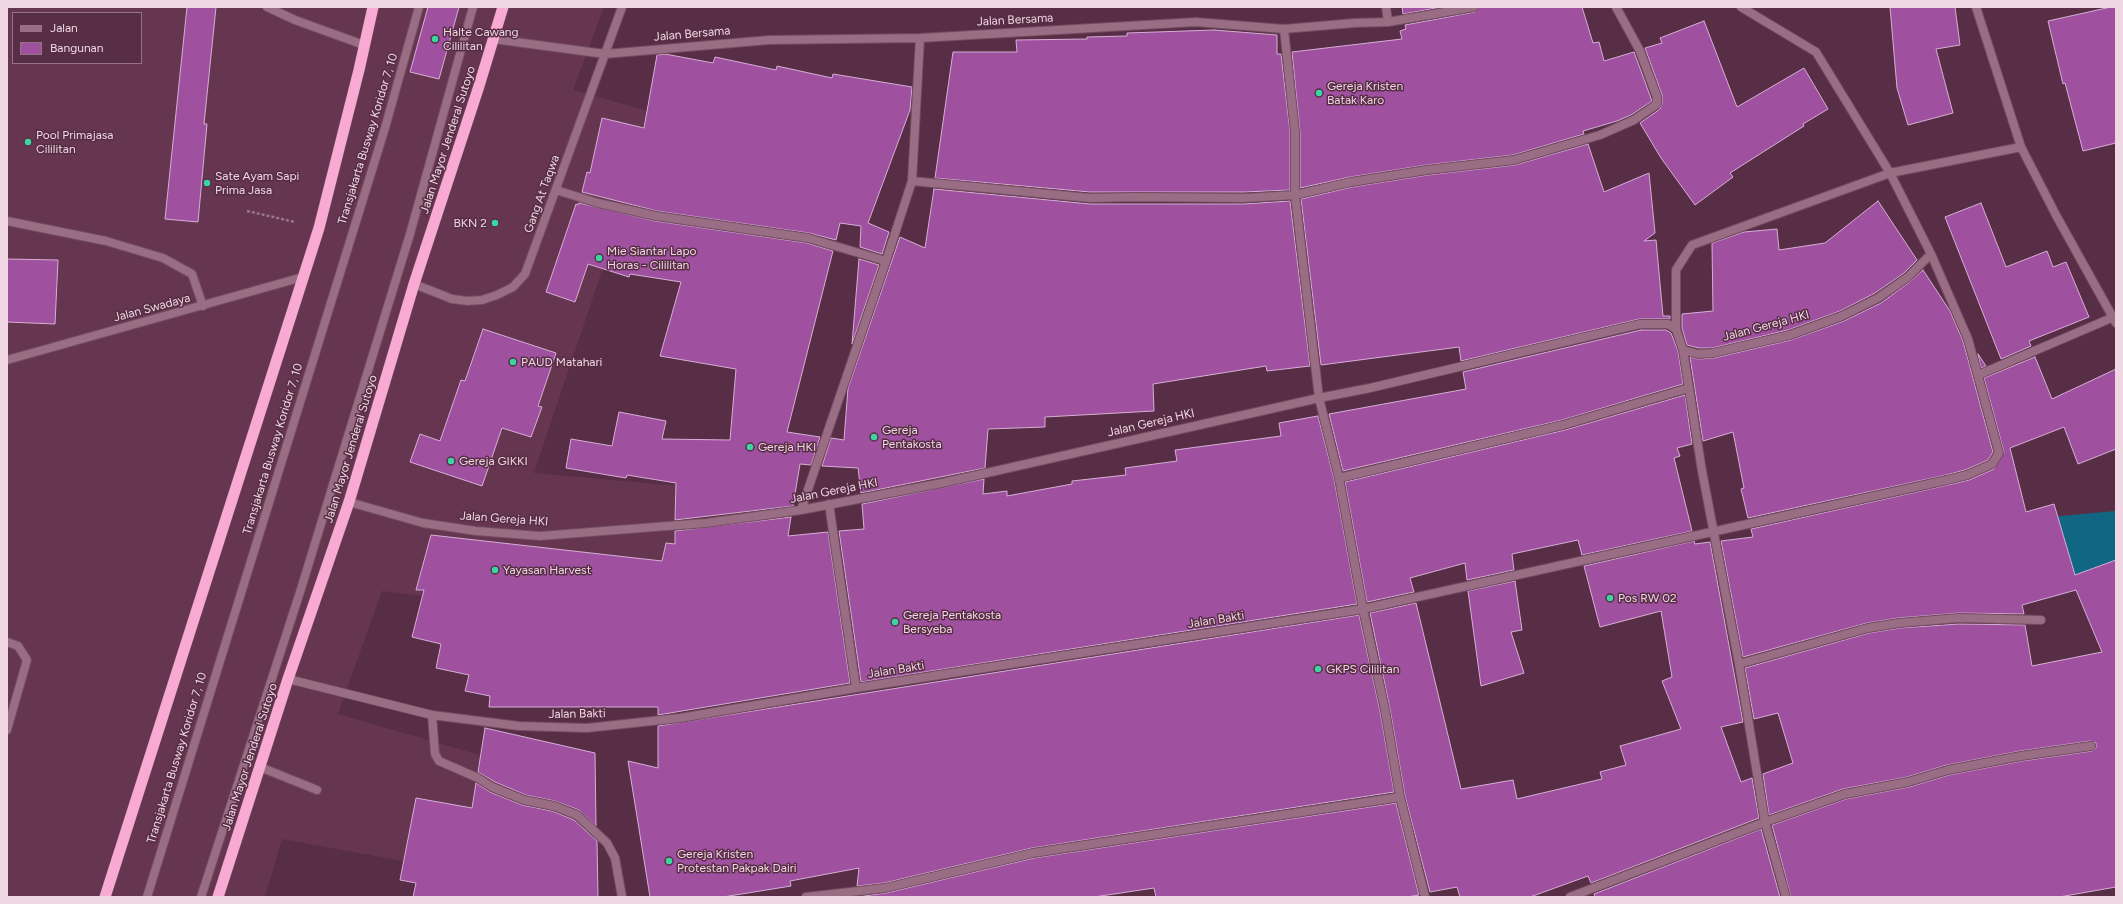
<!DOCTYPE html>
<style>
body{margin:0}
#map{position:relative;width:2123px;height:904px;overflow:hidden;background:#572e45;font-family:Figtree,sans-serif}
canvas{display:block}
.frame{position:absolute;inset:0;border:8px solid #f1d6e3;pointer-events:none}
.legend{position:absolute;left:12px;top:12px;width:130px;height:52px;box-sizing:border-box;background:#572e45;border:1px solid #957184;margin:0;padding:5px 7px;list-style:none;font-size:12px;color:#f1d6e3}
.legend li{display:flex;align-items:center;gap:8px;height:20px}
.legend b{width:20px;border:1px solid #957184}
</style>
<div id="map">
<canvas width="2123" height="904"></canvas>
<div class="frame"></div>
<ul class="legend">
<li><b style="height:5px;background:#996d84"></b>Jalan</li>
<li><b style="height:11px;background:#9f51a0"></b>Bangunan</li>
</ul>
</div>
<script>
const ctx = document.querySelector('canvas').getContext('2d');
ctx.lineJoin = 'round';
function fillPath(path, color) { ctx.fillStyle = color; ctx.fill(path, 'evenodd'); }
const shape = rows => new Path2D(rows.map(r => 'M' + r).join(''));
function trace(path, color, width, dash) { ctx.strokeStyle = color; ctx.lineWidth = width; ctx.lineCap = dash ? 'butt' : 'round'; ctx.setLineDash(dash || []); ctx.stroke(path); }
function label(font, color, halo, rows, align = 'center') {
  ctx.font = font + ' Figtree,sans-serif'; ctx.lineWidth = 3; ctx.setLineDash([]); ctx.textBaseline = 'middle'; ctx.strokeStyle = halo; ctx.fillStyle = color; for (const [text, x, y, turn = 0] of rows) {
    ctx.save(); ctx.translate(x, y); ctx.rotate((+turn || 0) * Math.PI / 180); ctx.textAlign = isNaN(turn) ? turn : align; if (halo) ctx.strokeText(text, 0, 0); ctx.fillText(text, 0, 0); ctx.restore();
  }
}
const built = shape([
 [7,7,604,7,573,90,655,113,534,473,679,486,675,628,382,591,338,714,504,762,479,875,282,839,265,897,7,897],
 [13,13,141,13,141,63,13,63]
]);
const river = shape([
 [2005,552,2116,542]
]);
const building = shape([
 [187,7,216,7,204,124,207,124,198,222,165,219,187,7],
 [428,7,459,7,439,79,410,72,428,7],
 [1402,7,1442,7,1403,14,1402,7],
 [1479,7,1582,7,1593,43,1599,42,1604,61,1634,52,1652,101,1631,115,1617,121,1583,131,1584,134,1513,155,1426,165,1350,177,1300,188,1300,132,1292,52,1402,39,1400,31,1406,29,1405,25,1475,12,1479,7],
 [1890,7,1955,7,1960,45,1936,49,1953,113,1908,125,1897,88,1890,7],
 [2111,7,2116,7,2116,143,2083,151,2065,83,2063,84,2048,21,2111,7],
 [1704,21,1737,107,1804,68,1828,109,1803,124,1804,126,1730,173,1733,177,1695,205,1661,158,1640,123,1660,109,1662,104,1662,95,1645,48,1662,43,1660,38,1704,21],
 [1214,30,1277,35,1277,54,1281,54,1290,132,1290,190,1244,192,1090,192,935,178,953,52,1017,52,1016,40,1087,39,1087,37,1127,36,1127,33,1214,30],
 [665,54,713,63,715,57,776,70,777,66,832,78,833,74,912,87,910,110,868,223,889,232,882,254,860,247,861,226,840,223,836,240,809,233,657,211,582,192,587,172,590,173,602,118,644,128,657,55,665,54],
 [1588,144,1604,192,1649,173,1655,233,1644,241,1656,240,1663,316,1670,316,1670,319,1639,319,1461,361,1459,347,1321,365,1301,199,1352,187,1428,175,1515,165,1588,144],
 [934,189,1090,204,1244,204,1290,201,1310,366,1267,371,1266,366,1153,384,1154,411,1045,417,1045,427,988,429,985,468,861,493,858,468,822,466,831,438,844,440,848,388,900,237,925,248,934,189],
 [1878,201,1917,260,1904,273,1875,293,1840,311,1788,330,1712,348,1699,348,1687,345,1682,328,1682,314,1713,311,1712,243,1744,232,1777,229,1779,250,1825,243,1878,201],
 [579,203,655,221,807,243,833,251,787,432,820,437,811,465,800,464,793,506,675,520,676,483,627,475,626,478,566,468,571,439,612,446,619,412,666,421,662,439,730,440,736,369,660,356,681,282,630,274,629,277,588,264,575,302,546,292,576,204,578,205,579,203],
 [1981,203,2006,267,2047,251,2053,267,2066,262,2089,317,2029,341,2031,346,2001,359,1945,217,1981,203],
 [7,259,58,260,55,324,7,322,7,259],
 [859,259,879,265,852,344,859,259],
 [1923,270,1950,311,1963,341,1993,452,1988,460,1965,470,1946,475,1748,518,1741,489,1744,488,1733,432,1703,441,1690,357,1698,359,1714,358,1791,340,1844,321,1881,303,1911,281,1923,270],
 [483,329,556,353,538,406,542,407,531,437,502,428,482,486,410,462,420,434,440,441,461,380,465,381,483,329],
 [1641,330,1666,330,1671,333,1678,351,1683,384,1562,420,1343,471,1329,414,1466,389,1463,372,1641,330],
 [1978,354,1986,366,1981,368,1978,354],
 [2035,357,2052,399,2116,369,2116,449,2078,464,2064,427,2010,448,2026,512,2054,504,2075,575,2116,560,2116,887,2059,897,1791,897,1772,825,1846,799,1909,787,1949,775,2022,761,2092,751,2096,748,2096,743,2090,741,2020,751,1947,765,1907,777,1843,789,1769,815,1763,774,1793,763,1778,713,1754,719,1745,668,1869,633,1900,628,1959,624,2025,625,2032,666,2102,652,2076,590,2022,605,2024,614,1959,613,1898,618,1867,623,1743,657,1721,541,1753,537,1751,529,1948,485,1969,480,1994,469,2004,452,1984,378,2035,357],
 [1685,395,1692,444,1677,448,1680,456,1674,458,1692,531,1582,555,1578,540,1512,554,1514,570,1467,580,1465,563,1410,578,1414,592,1367,602,1345,482,1565,430,1685,395],
 [1318,416,1334,479,1357,604,861,682,839,531,864,529,862,504,984,479,983,494,1007,491,1007,496,1072,484,1072,481,1126,475,1125,468,1177,461,1175,450,1281,436,1279,423,1318,416],
 [791,517,788,536,828,532,850,683,658,715,658,707,489,707,490,696,465,691,469,675,436,668,441,644,412,637,424,590,416,590,431,535,662,561,666,543,675,544,675,531,791,517],
 [1694,541,1695,544,1710,542,1743,722,1721,727,1741,782,1752,778,1759,818,1591,883,1588,876,1530,897,1460,897,1457,887,1430,892,1405,796,1390,709,1370,613,1416,603,1461,789,1513,780,1517,799,1602,779,1600,772,1626,765,1620,746,1681,729,1662,681,1672,677,1661,611,1600,627,1584,566,1694,541],
 [1515,581,1522,630,1511,632,1524,673,1481,686,1468,591,1515,581],
 [1359,615,1380,711,1394,792,1032,848,884,883,857,886,859,868,790,881,791,886,723,897,650,897,628,761,658,768,658,726,1359,615],
 [485,728,595,753,596,826,579,810,555,801,526,795,495,782,478,772,485,728],
 [476,783,490,792,522,805,552,811,574,820,597,841,598,897,413,897,416,883,400,880,416,798,472,808,476,783],
 [1396,803,1419,895,1407,897,1156,897,1154,888,1094,897,856,897,886,893,1034,858,1396,803],
 [1761,829,1780,897,1595,897,1594,894,1761,829]
]);
const path = shape([
 [247,211,295,222]
]);
const service = shape([
 [7,221,106,241,163,258,192,274,203,306],
 [7,642,18,646,27,660,7,730],
 [260,767,317,790],
 [147,897,385,128,419,7],
 [201,897,301,589,410,234,473,7]
]);
const minor = shape([
 [267,7,295,20,364,45],
 [1386,7,1388,22],
 [1976,7,2021,147,2057,217,2116,323],
 [1284,29,1295,132,1295,195,1319,398,1339,478,1363,609,1385,710,1400,797,1425,897],
 [493,39,605,54,769,40,920,38,1196,22,1284,29,1354,23,1388,22,1474,7],
 [912,181,1090,198,1135,197,1244,198,1295,195,1351,182,1427,170,1514,160,1600,135,1634,120,1657,104,1657,97,1640,51,1616,7],
 [556,190,598,203,656,216,808,238,886,261],
 [414,284,452,299,468,301,482,300,497,295,513,287,525,274,622,7],
 [1676,329,1676,270,1692,245,1890,173,2021,147],
 [1683,350,1698,354,1713,353,1790,335,1842,316,1878,298,1908,277,1931,254],
 [7,360,303,277],
 [1978,375,2116,316],
 [1339,478,1563,425,1689,388],
 [349,502,423,523,476,531,540,536,706,523,801,510,942,483,1319,398,1370,388,1640,324,1668,324,1676,329,1683,350,1702,471,1739,664,1765,822,1786,897],
 [829,504,856,688],
 [801,510,886,261,912,181,920,38],
 [1739,664,1868,628,1899,623,1959,618,2041,620],
 [288,679,432,715,519,726,587,728,680,718,856,688,1363,609,1947,480,1967,475,1992,464,1999,453,1968,339,1931,254,1890,173,1816,52,1741,7],
 [432,715,435,754,439,761,478,778,492,787,524,800,554,806,577,815,607,843,615,858,622,897],
 [806,897,885,888,1033,853,1400,797],
 [1570,897,1765,822,1845,794,1908,782,1948,770,2021,756,2091,746]
]);
const trunk = shape([
 [105,897,319,228,359,70,373,7],
 [218,897,288,679,349,502,414,284,479,86,503,7]
]);
const markers = [
 [435,39,4,"#3dd4a3"],
 [1319,93,4,"#3dd4a3"],
 [28,142,4,"#3dd4a3"],
 [207,183,4,"#3dd4a3"],
 [495,223,4,"#3dd4a3"],
 [599,258,4,"#3dd4a3"],
 [513,362,4,"#3dd4a3"],
 [874,437,4,"#3dd4a3"],
 [750,447,4,"#3dd4a3"],
 [451,461,4,"#3dd4a3"],
 [495,570,4,"#3dd4a3"],
 [1610,598,4,"#3dd4a3"],
 [895,622,4,"#3dd4a3"],
 [1318,669,4,"#3dd4a3"],
 [669,861,4,"#3dd4a3"]
];
const streetNames = [
 ["Jalan Bersama",1015,20,-3],
 ["Jalan Bersama",692,34,-5],
 ["Transjakarta Busway Koridor 7, 10",368,139,-73],
 ["Jalan Mayor Jenderal Sutoyo",448,140,-72],
 ["Gang At Taqwa",542,194,-70],
 ["Jalan Swadaya",152,308,-15],
 ["Jalan Gereja HKI",1766,326,-15],
 ["Jalan Gereja HKI",1151,423,-13],
 ["Transjakarta Busway Koridor 7, 10",273,449,-73],
 ["Jalan Mayor Jenderal Sutoyo",351,449,-73],
 ["Jalan Gereja HKI",834,491,-11],
 ["Jalan Gereja HKI",504,519,4],
 ["Jalan Bakti",1216,620,-9],
 ["Jalan Bakti",896,670,-9],
 ["Jalan Bakti",577,714,-1],
 ["Jalan Mayor Jenderal Sutoyo",250,757,-72],
 ["Transjakarta Busway Koridor 7, 10",177,758,-73]
];
const poiNames = [
 ["Halte Cawang",443,32],
 ["Cililitan",443,46],
 ["Gereja Kristen",1327,86],
 ["Batak Karo",1327,100],
 ["Pool Primajasa",36,135],
 ["Cililitan",36,149],
 ["Sate Ayam Sapi",215,176],
 ["Prima Jasa",215,190],
 ["BKN 2",487,223,"right"],
 ["Mie Siantar Lapo",607,251],
 ["Horas - Cililitan",607,265],
 ["PAUD Matahari",521,362],
 ["Gereja",882,430],
 ["Pentakosta",882,444],
 ["Gereja HKI",758,447],
 ["Gereja GIKKI",459,461],
 ["Yayasan Harvest",503,570],
 ["Pos RW 02",1618,598],
 ["Gereja Pentakosta",903,615],
 ["Bersyeba",903,629],
 ["GKPS Cililitan",1326,669],
 ["Gereja Kristen",677,854],
 ["Protestan Pakpak Dairi",677,868]
];
fillPath(built, '#663550');
trace(river, '#116783', 62);
fillPath(building, '#9f51a0');
trace(building, '#d6afd6', 1);
trace(service, '#734c61', 10);
trace(minor, '#734c61', 10);
trace(trunk, '#734c61', 12);
trace(path, '#997689', 2.5, [3, 2]);
trace(service, '#996d84', 8);
trace(minor, '#996d84', 8);
trace(trunk, '#f8aad3', 11);
for (const [x, y, r, color] of markers) { const dot = new Path2D(); dot.arc(x, y, r, 0, 2 * Math.PI); ctx.fillStyle = color; ctx.fill(dot); trace(dot, '#572e45', 1.5); }
label('12px', '#f1d6e3', '#572e45', streetNames);
label('12px', '#f1d6e3', '#572e45', poiNames, 'left');
</script>
